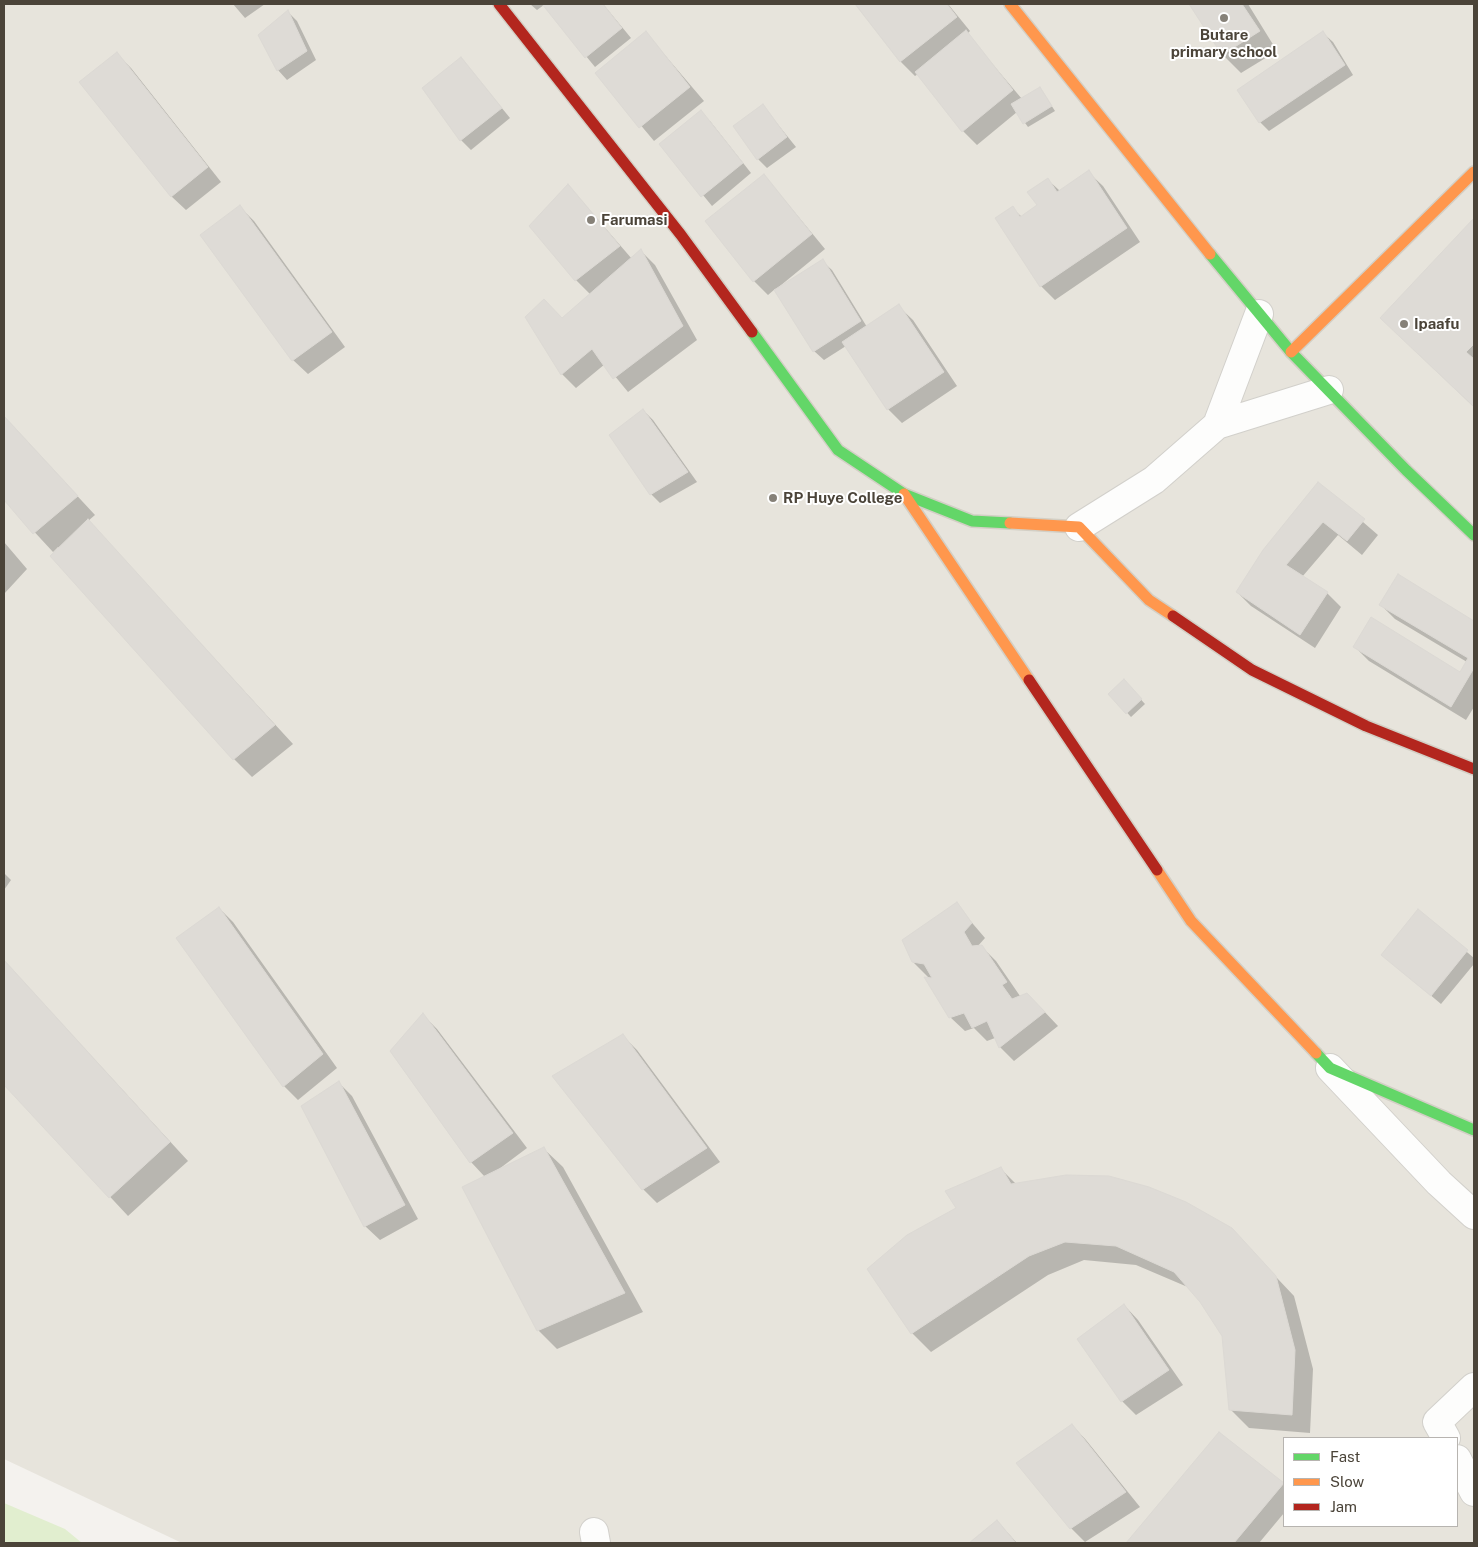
<!DOCTYPE html>
<style>
body{margin:0}
#map{position:relative;width:1478px;height:1547px;overflow:hidden;background:#f4f2ee;font-family:"Public Sans",sans-serif}
canvas{display:block}
.frame{position:absolute;inset:0;border:5px solid #4b4439;pointer-events:none}
.legend{position:absolute;left:1283px;top:1437px;width:175px;height:90px;box-sizing:border-box;background:#fff;border:1px solid #b7b4b0;margin:0;padding:6px 9px;list-style:none;font-size:15px;color:#4b4439}
.legend li{display:flex;align-items:center;gap:10px;height:25px}
.legend b{width:25px;border:1px solid #b7b4b0}
</style>
<div id="map">
<canvas width="1478" height="1547"></canvas>
<div class="frame"></div>
<ul class="legend">
<li><b style="height:6px;background:#63d668"></b>Fast</li>
<li><b style="height:6px;background:#ff974d"></b>Slow</li>
<li><b style="height:6px;background:#b3261e"></b>Jam</li>
</ul>
</div>
<script>
const ctx = document.querySelector('canvas').getContext('2d');
ctx.lineJoin = 'round';
function fillPath(path, color) { ctx.fillStyle = color; ctx.fill(path, 'evenodd'); }
const shape = rows => new Path2D(rows.map(r => 'M' + r).join(''));
function trace(path, color, width, dash) { ctx.strokeStyle = color; ctx.lineWidth = width; ctx.lineCap = dash ? 'butt' : 'round'; ctx.setLineDash(dash || []); ctx.stroke(path); }
function label(font, color, halo, rows, align = 'center') {
  ctx.font = font + ' "Public Sans",sans-serif'; ctx.lineWidth = 4; ctx.setLineDash([]); ctx.textBaseline = 'middle'; ctx.strokeStyle = halo; ctx.fillStyle = color; for (const [text, x, y, turn = 0] of rows) {
    ctx.save(); ctx.translate(x, y); ctx.rotate((+turn || 0) * Math.PI / 180); ctx.textAlign = isNaN(turn) ? turn : align; if (halo) ctx.strokeText(text, 0, 0); ctx.fillText(text, 0, 0); ctx.restore();
  }
}
const residential = shape([
 [4,4,1474,4,1474,1543,182,1543,4,1459],
 [1284,1438,1457,1438,1457,1526,1284,1526]
]);
const green = shape([
 [4,1503,65,1529,82,1543,4,1543]
]);
const shadow = shape([
 [233,4,265,4,245,18],
 [530,4,603,4,631,38,595,67,544,5,537,10],
 [857,4,948,4,970,31,967,34,1022,99,1040,88,1055,111,1028,127,1017,112,977,145,963,131,918,74,915,76,901,62,856,5],
 [1191,4,1248,4,1277,51,1241,73,1223,55],
 [288,12,297,21,316,60,287,80,278,70,260,35],
 [646,33,704,101,654,141,597,73],
 [1323,33,1333,42,1353,75,1269,131,1260,122],
 [117,54,131,68,221,182,186,210,171,196],
 [461,58,510,118,471,150,461,140,424,88],
 [763,106,796,147,767,168,758,159],
 [710,121,751,173,712,206,661,144],
 [1088,172,1103,186,1140,242,1055,300,1041,286,1012,208,1022,217,1038,206,1048,180,1060,191],
 [764,175,825,249,780,286,781,287,822,261,832,270,867,327,898,306,913,320,957,386,902,423,888,409,846,346,824,360,814,351,775,289,768,295,754,281],
 [568,185,632,259,641,251,655,265,697,340,628,392,605,364,576,388,562,374,563,320,591,295,576,280],
 [240,207,254,221,345,347,308,374,293,360,202,235],
 [1474,220,1474,407,1382,318],
 [643,410,653,420,697,482,660,503,651,494],
 [4,417,95,515,88,521,293,744,252,777,234,759,60,549,58,547,53,552,4,499],
 [1318,483,1378,535,1362,555,1338,535,1302,577,1327,593,1341,607,1315,648,1251,606,1237,592],
 [4,542,27,569,4,594],
 [1398,576,1474,622,1474,707,1466,720,1369,661,1355,647,1461,673,1467,662,1395,619,1381,605],
 [1124,681,1145,704,1131,717,1110,694],
 [4,873,11,880,4,890],
 [956,904,985,938,977,947,981,946,996,961,1020,996,1041,1008,1058,1026,1014,1061,1000,1047,995,1038,987,1041,974,1028,965,1031,950,1017,930,979,913,962],
 [219,908,233,922,337,1068,298,1100,284,1086],
 [1418,911,1474,958,1474,964,1441,1004,1383,955],
 [4,961,188,1161,128,1216,4,1083],
 [423,1015,437,1029,527,1148,491,1175,544,1149,563,1167,643,1312,557,1349,538,1330,485,1177,471,1162,391,1051],
 [623,1036,637,1050,720,1162,657,1203,643,1189],
 [338,1082,352,1096,418,1219,380,1240,365,1226],
 [1000,1168,1016,1184,1243,1242,1294,1296,1313,1369,1310,1433,1249,1428,1230,1409,1223,1336,1201,1301,1190,1288,1136,1265,1084,1260,1048,1275,931,1352,912,1333,958,1209],
 [1124,1305,1138,1320,1183,1385,1136,1415,1122,1401],
 [1072,1425,1086,1440,1140,1507,1085,1542,1071,1528],
 [1219,1434,1284,1485,1284,1513,1259,1543,1127,1543],
 [997,1521,1017,1543,970,1543]
]);
const building = shape([
 [542,4,603,4,622,28,585,58,542,4],
 [855,4,947,4,957,17,900,62,855,4],
 [1189,4,1242,4,1260,31,1222,55,1189,4],
 [288,10,307,51,277,71,258,35,288,10],
 [966,30,1013,90,962,132,915,72,966,30],
 [646,31,690,87,639,128,595,73,646,31],
 [1323,31,1345,65,1259,123,1237,90,1323,31],
 [117,52,208,167,171,197,79,82,117,52],
 [461,57,502,108,460,141,422,88,461,57],
 [1040,87,1052,106,1023,124,1011,104,1040,87],
 [763,104,787,137,757,160,733,126,763,104],
 [701,110,743,163,701,197,659,144,701,110],
 [1089,170,1127,228,1040,287,995,218,1013,206,1020,217,1037,205,1027,192,1048,178,1057,192,1089,170],
 [764,174,812,234,753,282,705,221,764,174],
 [568,184,620,246,575,281,529,226,568,184],
 [240,205,332,332,292,361,200,235,240,205],
 [1474,218,1474,344,1466,352,1474,359,1474,407,1380,318,1474,218],
 [641,249,683,326,613,379,592,349,561,375,525,317,544,299,562,318,641,249],
 [823,259,861,321,813,352,774,290,823,259],
 [899,304,944,372,887,410,842,342,899,304],
 [643,409,688,472,650,495,609,435,643,409],
 [4,416,78,496,33,534,4,500,4,416],
 [1318,482,1365,519,1347,541,1323,522,1286,565,1328,592,1300,635,1236,592,1263,550,1318,482],
 [88,519,275,725,233,760,50,556,88,519],
 [1398,574,1474,621,1474,668,1451,707,1353,647,1371,617,1460,672,1468,658,1379,605,1398,574],
 [1124,679,1142,699,1126,714,1108,694,1124,679],
 [957,902,972,923,964,932,972,946,982,945,1007,982,1002,985,1012,999,1027,993,1045,1012,999,1048,987,1021,972,1028,964,1013,949,1018,924,977,932,978,924,964,912,962,902,940,957,902],
 [219,907,323,1054,283,1087,176,938,219,907],
 [1418,909,1468,950,1431,996,1381,955,1418,909],
 [4,960,170,1142,109,1198,4,1085,4,960],
 [423,1013,513,1133,470,1163,390,1051,423,1013],
 [623,1034,707,1148,642,1190,552,1076,623,1034],
 [339,1081,405,1205,364,1227,301,1106,339,1081],
 [544,1147,625,1293,537,1331,462,1187,544,1147],
 [1001,1167,1011,1184,1066,1175,1109,1176,1149,1187,1186,1202,1232,1228,1276,1276,1295,1350,1292,1415,1229,1410,1222,1336,1200,1302,1174,1272,1116,1246,1065,1242,1029,1256,911,1334,867,1269,907,1235,956,1208,945,1191,1001,1167],
 [1124,1304,1169,1370,1121,1402,1077,1339,1124,1304],
 [1072,1424,1126,1492,1070,1529,1016,1463,1072,1424],
 [1219,1432,1284,1483,1234,1543,1126,1543,1219,1432],
 [997,1520,1016,1543,969,1543,997,1520]
]);
const street = shape([
 [1217,425,1259,314],
 [1079,527,1154,480,1217,425,1329,390],
 [1330,1068,1439,1183,1474,1215],
 [1446,1438,1437,1422,1474,1387],
 [1457,1459,1474,1492],
 [594,1532,596,1543]
]);
const fast = shape([
 [1210,254,1291,352,1406,470,1474,535],
 [752,332,838,450,904,494,972,521,1010,523],
 [1316,1053,1330,1068,1474,1130]
]);
const slow = shape([
 [1010,4,1210,254],
 [1291,352,1474,172],
 [904,494,1029,680],
 [1010,523,1079,527,1149,600,1173,616],
 [1157,870,1191,921,1316,1053]
]);
const jam = shape([
 [499,4,681,235,752,332],
 [1173,616,1252,670,1366,726,1474,769],
 [1029,680,1157,870]
]);
const markers = [
 [1224,18,5,"#868178"],
 [591,220,5,"#868178"],
 [1404,324,5,"#868178"],
 [773,498,5,"#868178"]
];
const poiNames = [
 ["Butare",1224,35,"center"],
 ["primary school",1224,52,"center"],
 ["Farumasi",601,220],
 ["Ipaafu",1414,324],
 ["RP Huye College",783,498]
];
fillPath(residential, '#e7e4dc');
fillPath(green, '#e1eecf');
fillPath(shadow, '#0003');
fillPath(building, '#dedbd6');
trace(building, '#dcd9d4', 1);
trace(street, '#d2d0cb', 30);
trace(fast, '#d3cfc5', 14);
trace(slow, '#d3cfc5', 14);
trace(jam, '#d3cfc5', 14);
trace(street, '#fdfdfc', 28);
trace(fast, '#63d668', 11);
trace(slow, '#ff974d', 11);
trace(jam, '#b3261e', 11);
for (const [x, y, r, color] of markers) { const dot = new Path2D(); dot.arc(x, y, r, 0, 2 * Math.PI); ctx.fillStyle = color; ctx.fill(dot); trace(dot, '#fff', 2); }
label('bold 15px', '#4b4439', '#fff', poiNames, 'left');
</script>
